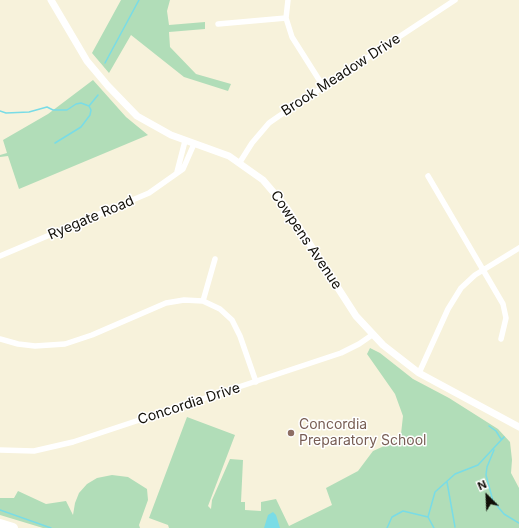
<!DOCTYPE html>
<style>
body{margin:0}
#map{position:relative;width:519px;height:528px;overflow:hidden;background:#f7f2db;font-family:Inter,sans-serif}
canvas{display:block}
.north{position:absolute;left:467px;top:476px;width:40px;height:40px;-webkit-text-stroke:3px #fff;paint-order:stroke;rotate:336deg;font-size:11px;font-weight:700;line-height:16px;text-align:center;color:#110f08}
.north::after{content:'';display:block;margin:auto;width:14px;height:18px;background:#110f08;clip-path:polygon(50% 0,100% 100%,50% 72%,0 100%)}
</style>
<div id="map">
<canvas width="519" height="528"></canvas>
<div class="north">N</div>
</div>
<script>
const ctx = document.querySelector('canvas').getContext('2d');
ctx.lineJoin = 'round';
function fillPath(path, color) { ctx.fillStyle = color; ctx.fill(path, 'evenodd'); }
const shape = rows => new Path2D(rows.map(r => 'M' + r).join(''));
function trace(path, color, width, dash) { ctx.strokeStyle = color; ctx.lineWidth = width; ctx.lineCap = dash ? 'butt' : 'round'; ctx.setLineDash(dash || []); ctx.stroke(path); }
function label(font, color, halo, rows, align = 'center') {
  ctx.font = font + ' Inter,sans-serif'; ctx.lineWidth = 3; ctx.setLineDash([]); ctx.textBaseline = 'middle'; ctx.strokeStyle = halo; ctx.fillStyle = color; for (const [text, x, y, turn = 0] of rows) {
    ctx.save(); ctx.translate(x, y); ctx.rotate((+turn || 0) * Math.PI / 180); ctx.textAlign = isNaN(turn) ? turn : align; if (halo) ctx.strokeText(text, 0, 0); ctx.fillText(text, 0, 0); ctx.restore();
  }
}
const green = shape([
 [121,0,170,0,167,11,169,25,205,22,205,29,169,32,170,47,196,74,231,84,228,91,184,77,131,35,109,73,92,53],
 [93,80,126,117,148,135,19,189,8,156,0,157,0,155,7,153,3,140,48,114],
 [370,348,380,353,413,379,449,398,498,429,510,442,512,460,511,473,519,488,519,528,169,528,168,525,149,518,187,417,235,435,208,506,211,509,212,500,230,459,243,460,241,502,245,502,245,510,261,511,261,502,276,499,289,526,332,505,326,488,358,471,373,451,393,442,401,434,403,416,395,394,367,354],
 [112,475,128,477,147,489,148,500,139,525,140,528,43,528,0,515,0,498,14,498,18,491,46,504,66,501,73,515,75,503,79,493,87,484,97,478]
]);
const water = shape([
 [273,512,276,515,280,528,264,528,268,515]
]);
const stream = shape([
 [105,63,139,0],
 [0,111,6,113,29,112,47,107,53,110,67,110,76,104,81,103,89,106,98,95],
 [55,143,81,127,90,115,91,110,89,106],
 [489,426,496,431,501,439],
 [494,450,487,467,486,475,493,501,504,514,519,523],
 [447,482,455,527],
 [0,510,51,528],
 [428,517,434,528],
 [387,528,392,517,403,511,428,517,435,492,455,474,478,465,504,437]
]);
const minor = shape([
 [288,0,286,18,292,37,323,86],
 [218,24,286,18],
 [240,162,252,143,269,123,279,116,455,0],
 [177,172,185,141],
 [428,176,503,304,506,318,501,339],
 [0,256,149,193,183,169,194,144],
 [203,301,215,259],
 [0,339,18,344,35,346,65,344,92,335,166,303,184,300,203,301,220,309,232,320,240,336,256,382],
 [419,373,448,309,461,288,475,275,519,248],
 [0,450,34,451,73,442,341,353,359,344,372,335]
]);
const tertiary = shape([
 [51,0,87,61,108,86,137,116,171,135,229,156,263,180,286,207,356,316,383,345,419,373,519,427]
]);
const motorway = shape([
 [0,524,13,528]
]);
const markers = [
 [291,433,4,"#8d6e63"]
];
const streetNames = [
 ["Brook Meadow Drive",341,75,-33],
 ["Ryegate Road",91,218,-23],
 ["Cowpens Avenue",306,240,56],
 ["Concordia Drive",189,404,-18]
];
const educationNames = [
 ["Concordia",299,425],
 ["Preparatory School",299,441]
];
fillPath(green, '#b1ddb8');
fillPath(water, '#79dce6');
trace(stream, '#79dce6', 1.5);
trace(minor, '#fff', 5.5);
trace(tertiary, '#fff', 7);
trace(motorway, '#fff', 10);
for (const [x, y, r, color] of markers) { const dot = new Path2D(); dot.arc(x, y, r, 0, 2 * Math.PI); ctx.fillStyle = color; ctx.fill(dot); trace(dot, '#fff', 1.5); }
label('14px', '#110f08', '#fff', streetNames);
label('14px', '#785e54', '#fff', educationNames, 'left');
</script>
